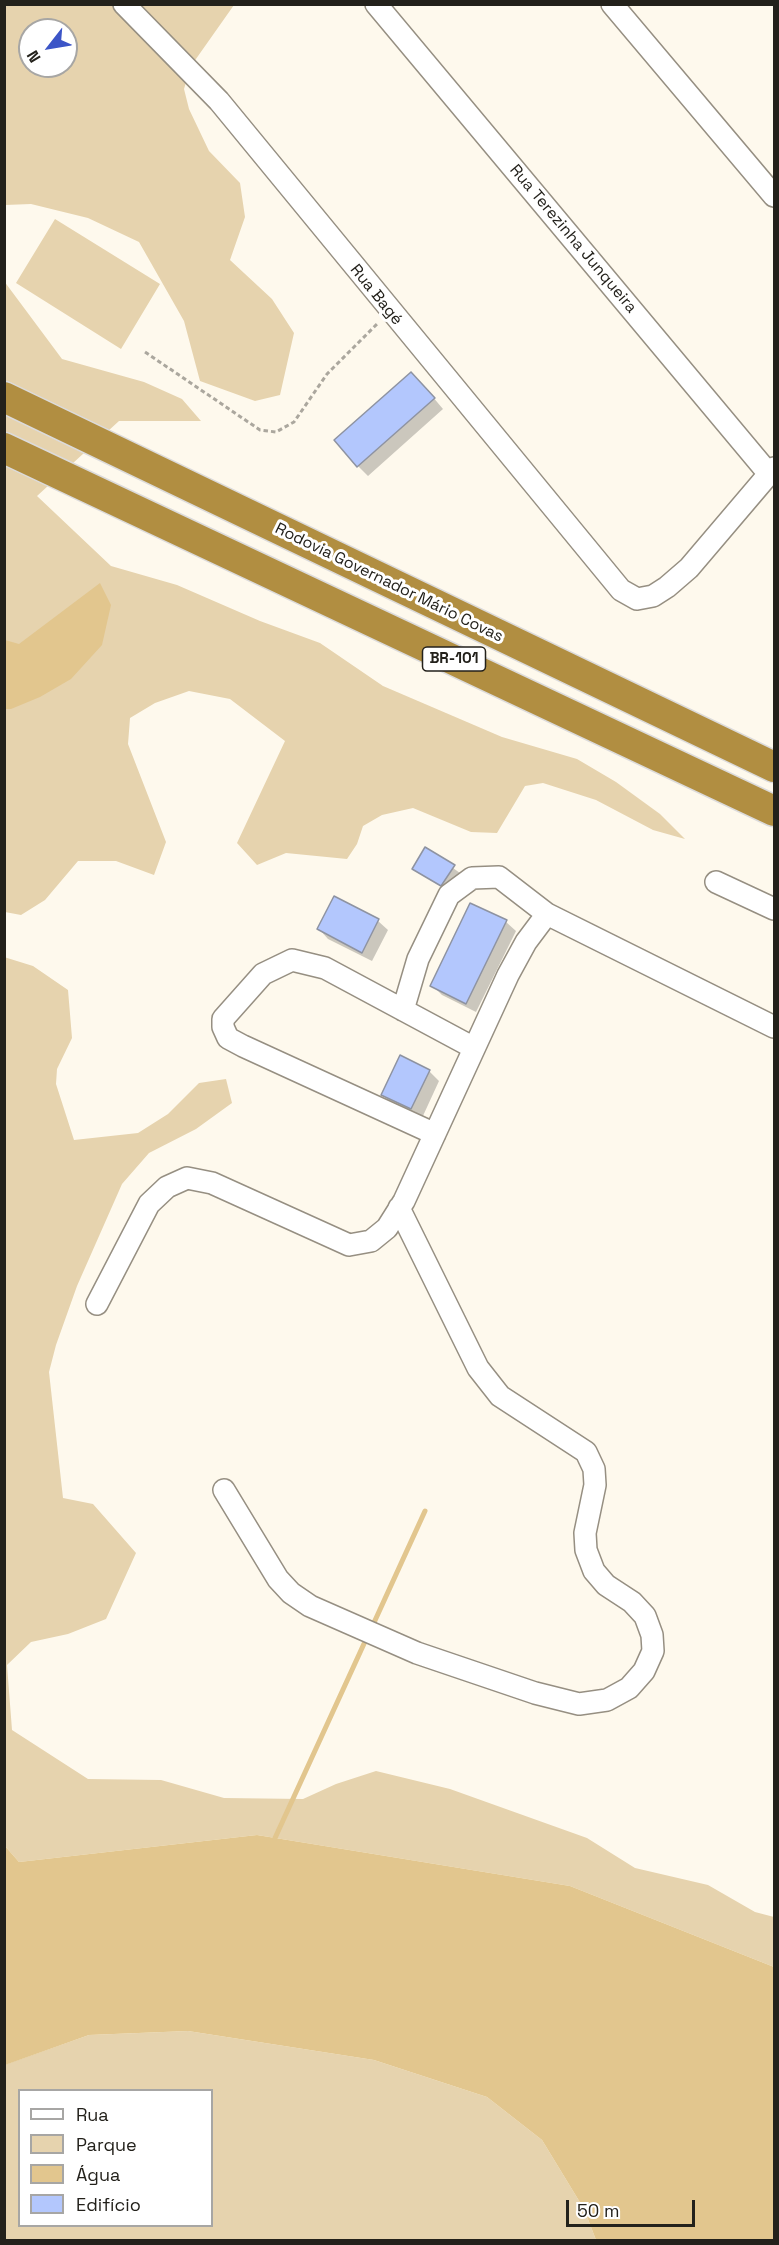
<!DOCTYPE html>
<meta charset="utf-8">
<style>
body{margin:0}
#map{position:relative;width:779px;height:2245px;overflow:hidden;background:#fef9ed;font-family:"Space Grotesk",sans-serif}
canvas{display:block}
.frame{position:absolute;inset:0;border:6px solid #23211b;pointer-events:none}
.legend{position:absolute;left:18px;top:2089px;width:195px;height:138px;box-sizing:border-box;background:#fff;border:2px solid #a7a6a4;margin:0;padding:8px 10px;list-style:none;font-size:18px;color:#23211b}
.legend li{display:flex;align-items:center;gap:12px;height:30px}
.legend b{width:30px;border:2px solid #a7a6a4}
.north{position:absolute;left:18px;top:18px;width:60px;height:60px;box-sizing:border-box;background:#fff;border:2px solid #a7a6a4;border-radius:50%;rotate:239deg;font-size:16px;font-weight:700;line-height:24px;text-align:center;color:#23211b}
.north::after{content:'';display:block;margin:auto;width:21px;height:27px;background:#3c55c7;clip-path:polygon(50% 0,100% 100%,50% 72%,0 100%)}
.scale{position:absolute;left:566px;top:2200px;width:129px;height:27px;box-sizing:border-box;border:3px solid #23211b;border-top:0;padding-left:8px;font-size:18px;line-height:21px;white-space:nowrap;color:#23211b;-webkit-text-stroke:4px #fff;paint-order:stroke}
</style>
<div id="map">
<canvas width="779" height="2245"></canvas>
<div class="frame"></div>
<ul class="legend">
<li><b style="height:8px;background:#fff"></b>Rua</li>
<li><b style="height:16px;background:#e6d3ae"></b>Parque</li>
<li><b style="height:16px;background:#e2c68e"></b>Água</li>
<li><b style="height:16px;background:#b3c7fd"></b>Edifício</li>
</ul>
<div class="north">N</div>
<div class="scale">50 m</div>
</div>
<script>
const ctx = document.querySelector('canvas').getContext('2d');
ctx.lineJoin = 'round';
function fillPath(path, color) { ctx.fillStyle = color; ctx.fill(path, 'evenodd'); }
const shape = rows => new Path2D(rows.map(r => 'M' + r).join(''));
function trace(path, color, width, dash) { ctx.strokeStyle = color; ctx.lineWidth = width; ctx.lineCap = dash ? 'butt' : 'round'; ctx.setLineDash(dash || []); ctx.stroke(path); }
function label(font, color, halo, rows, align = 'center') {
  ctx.font = font + ' "Space Grotesk",sans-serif'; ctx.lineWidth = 6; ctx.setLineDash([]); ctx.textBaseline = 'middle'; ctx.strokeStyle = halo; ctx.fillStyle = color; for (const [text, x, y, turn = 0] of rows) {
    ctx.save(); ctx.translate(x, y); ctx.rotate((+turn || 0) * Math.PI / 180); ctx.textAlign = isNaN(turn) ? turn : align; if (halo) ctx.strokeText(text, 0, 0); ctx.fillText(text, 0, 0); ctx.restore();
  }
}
const green = shape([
 [4,5,234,5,191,66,184,89,189,109,209,151,240,183,245,217,230,260,272,299,294,333,280,395,255,401,200,381,184,321,139,242,88,218,31,204,5,205],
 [30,30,66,30,66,66,30,66],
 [55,219,160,284,121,349,16,283],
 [4,281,62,359,144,382,182,399,201,421,119,421,37,496,111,566,177,585,260,621,320,643,383,686,502,737,577,759,616,782,660,814,685,839,653,830,596,800,543,783,525,786,497,833,471,832,413,808,382,815,363,826,357,844,347,859,286,853,257,865,237,843,285,741,230,699,189,691,155,703,130,718,128,744,166,842,154,875,116,861,78,861,45,900,21,915,5,912],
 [4,957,33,966,68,990,72,1038,57,1069,56,1084,74,1140,138,1133,168,1114,199,1083,226,1079,232,1103,196,1129,149,1153,122,1184,77,1286,56,1345,49,1372,63,1498,93,1504,136,1553,106,1619,68,1634,31,1642,7,1665,12,1730,88,1779,161,1780,224,1798,303,1799,336,1784,376,1771,450,1789,587,1838,635,1868,708,1885,755,1912,774,1917,774,1967,570,1886,257,1835,19,1862,5,1846],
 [188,2031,374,2060,487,2097,542,2140,584,2209,596,2240,5,2240,4,2065,89,2035],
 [20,2090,212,2090,212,2226,20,2226]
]);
const water = shape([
 [100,583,111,605,102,645,71,679,40,697,11,709,5,709,5,640,19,644],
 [257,1835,570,1886,774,1967,774,2240,596,2240,584,2209,542,2140,487,2097,374,2060,188,2031,89,2035,5,2065,5,1846,19,1862]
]);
const shadow = shape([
 [421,383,443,409,368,476,358,466],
 [426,849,460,873,448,891,414,869],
 [334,898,378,921,388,930,372,961,328,939,319,929],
 [506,922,516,931,476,1012,442,995,432,985],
 [429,1071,439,1081,422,1118,393,1105,383,1095]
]);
const stream = shape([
 [372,1627,425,1511],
 [275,1838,368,1635]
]);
const building = shape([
 [411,372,435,398,357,467,334,440,411,372],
 [425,847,455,865,441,886,412,869,425,847],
 [334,896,379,919,362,953,317,929,334,896],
 [470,903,507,920,466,1004,430,986,470,903],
 [400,1055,430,1070,411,1109,381,1095,400,1055]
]);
const path = shape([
 [145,352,260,430,276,432,294,422,327,374,378,323]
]);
const minor = shape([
 [124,4,219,101,621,590,637,599,653,596,667,587,689,568,774,468],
 [376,4,769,474],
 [612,4,774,196],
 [716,882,774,909],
 [403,1010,418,959,449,895,472,878,499,877,547,914],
 [435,1134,243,1046,228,1038,223,1027,223,1019,263,974,292,960,325,968,474,1048],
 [97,1304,149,1204,167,1187,187,1178,212,1183,349,1245,371,1241,387,1228,404,1201,508,975,526,942,547,914,774,1027],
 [224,1490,278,1579,291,1593,310,1606,417,1653,535,1693,579,1704,607,1700,629,1688,644,1671,653,1651,652,1635,645,1616,632,1602,606,1585,594,1571,586,1550,585,1533,595,1485,594,1469,586,1452,500,1396,478,1368,399,1208]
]);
const highway = shape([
 [4,397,774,767],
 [4,448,774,811]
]);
const shields = [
 [454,659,63]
];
const shieldNames = [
 ["BR-101",454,659]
];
const streetNames = [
 ["Rua Terezinha Junqueira",573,239,50],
 ["Rua Bagé",376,295,51],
 ["Rodovia Governador Mário Covas",389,583,26]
];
fillPath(green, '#e6d3ae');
fillPath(water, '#e2c68e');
fillPath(shadow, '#0003');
trace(stream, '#e2c68e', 5);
fillPath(building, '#b3c7fd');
trace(building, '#8e93a1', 1.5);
trace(minor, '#968f82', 24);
trace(highway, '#dcdbdb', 33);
trace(path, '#aba79e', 3, [4.5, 3]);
trace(minor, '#fff', 21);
trace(highway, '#b18e41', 30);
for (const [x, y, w] of shields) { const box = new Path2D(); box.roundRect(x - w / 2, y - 12, w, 24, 4.5); ctx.fillStyle = '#fff'; ctx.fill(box); trace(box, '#23211b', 1.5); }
label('bold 15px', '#23211b', null, shieldNames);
label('16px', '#23211b', '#fff', streetNames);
</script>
